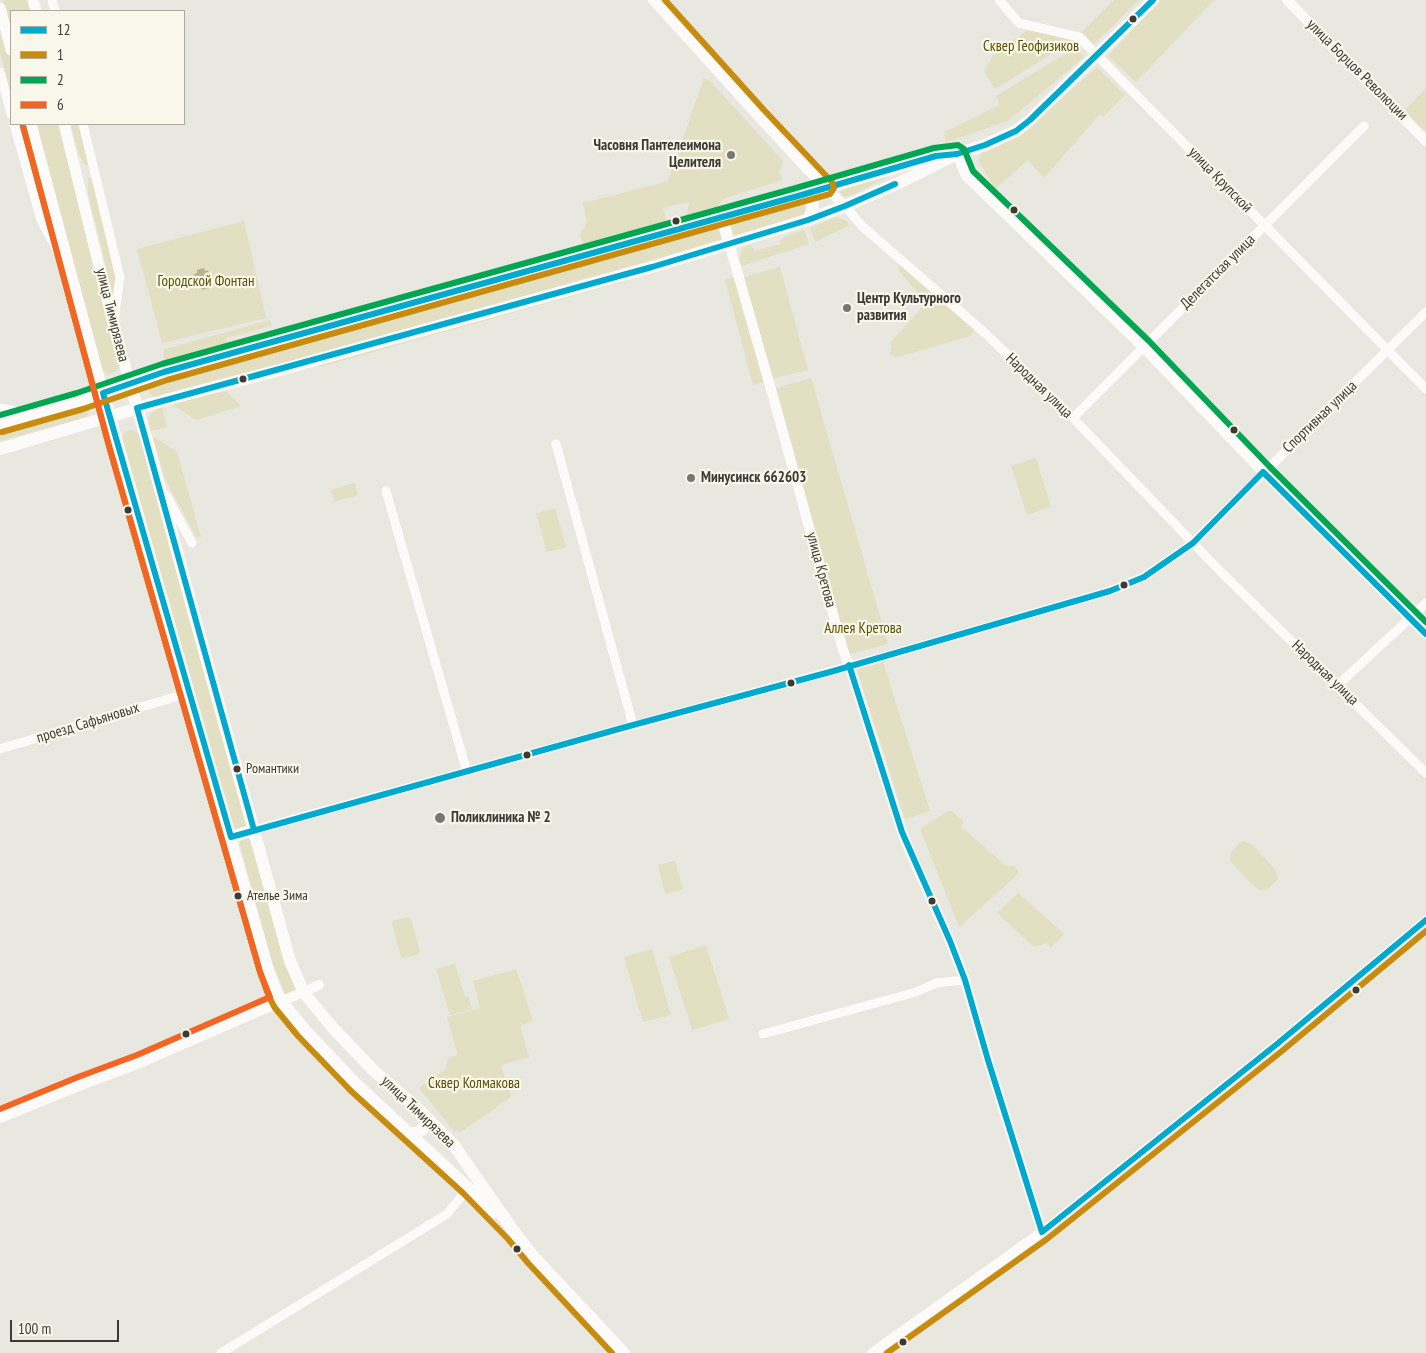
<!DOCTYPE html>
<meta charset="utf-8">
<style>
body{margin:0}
#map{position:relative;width:1426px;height:1353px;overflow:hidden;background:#e8e7e0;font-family:"PT Sans Narrow",sans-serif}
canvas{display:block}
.legend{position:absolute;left:10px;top:10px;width:175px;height:115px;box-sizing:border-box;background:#f9f7e9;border:1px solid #adaba1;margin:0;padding:6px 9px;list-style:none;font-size:15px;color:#3b3a35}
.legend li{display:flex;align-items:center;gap:10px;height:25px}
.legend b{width:25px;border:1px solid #adaba1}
.scale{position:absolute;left:10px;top:1320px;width:109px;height:22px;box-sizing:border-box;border:2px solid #3b3a35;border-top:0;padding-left:6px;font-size:15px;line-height:18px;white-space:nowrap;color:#3b3a35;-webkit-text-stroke:4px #f9f7e9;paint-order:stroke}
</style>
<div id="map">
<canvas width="1426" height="1353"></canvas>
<ul class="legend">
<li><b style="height:6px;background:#00a9ce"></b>12</li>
<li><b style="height:6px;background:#c88b0d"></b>1</li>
<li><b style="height:6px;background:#00a651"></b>2</li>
<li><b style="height:6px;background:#f26522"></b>6</li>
</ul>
<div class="scale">100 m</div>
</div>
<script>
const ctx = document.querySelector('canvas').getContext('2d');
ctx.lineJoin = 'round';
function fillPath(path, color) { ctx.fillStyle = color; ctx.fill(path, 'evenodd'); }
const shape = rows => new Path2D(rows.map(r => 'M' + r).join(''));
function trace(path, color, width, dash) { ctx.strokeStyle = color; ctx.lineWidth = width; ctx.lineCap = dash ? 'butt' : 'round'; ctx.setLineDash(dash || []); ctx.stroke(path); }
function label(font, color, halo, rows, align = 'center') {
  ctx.font = font + ' "PT Sans Narrow",sans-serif'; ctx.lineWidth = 4.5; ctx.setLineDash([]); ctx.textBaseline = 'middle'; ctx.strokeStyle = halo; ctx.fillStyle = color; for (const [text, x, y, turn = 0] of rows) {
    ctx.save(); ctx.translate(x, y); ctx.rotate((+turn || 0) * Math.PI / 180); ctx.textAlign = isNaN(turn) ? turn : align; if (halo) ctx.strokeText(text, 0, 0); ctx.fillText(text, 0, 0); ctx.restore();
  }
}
const green = shape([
 [3,0,30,0,33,11,11,11,11,30],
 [1114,0,1139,0,1094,44,1082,32],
 [1161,0,1214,0,1136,82,1108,56],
 [0,20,11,61,11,94,0,52],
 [1027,30,1074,40,995,89,984,72,992,57],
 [1075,48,1084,57,1008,121,946,142,944,132,1000,105,996,96],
 [1097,67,1125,95,1103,117,1100,114,1044,178,1028,160,995,189,978,160,983,151,1022,133],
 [704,78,711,82,783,161,779,172,783,180,725,198,709,215,701,217,686,219,689,202,663,208,667,223,655,231,586,250,584,248,580,234,587,222,583,203,668,181],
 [1426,88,1426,132,1405,110],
 [19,124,28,124,63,252,45,221],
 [36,124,61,124,120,364,118,369,113,373,108,374,103,371],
 [71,124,81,124,117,271,114,300,88,193,88,178,92,178,89,164,85,165,78,153],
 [888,177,854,194,843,197,840,193,841,190,844,188],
 [798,202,805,206,805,214,737,237,732,235,729,225,732,221],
 [836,217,845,220,850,225,815,242,810,228],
 [244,221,266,318,162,343,137,249],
 [717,225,721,227,722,241,156,398,150,394,149,392,153,383,160,380],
 [804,230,809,244,741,266,739,260,743,248,751,245,755,251,780,244,780,240,786,236],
 [901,264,905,265,933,294,975,328,971,336,897,357,890,354,890,351,892,347,890,343,926,303,898,269,899,265],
 [780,267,808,370,772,379,744,277],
 [637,275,626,281,323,366,305,366],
 [736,277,764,382,753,385,725,280],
 [270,320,272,326,226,338,227,344,219,351,166,365,163,352,165,349],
 [811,378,888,644,849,654,776,388],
 [214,391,226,391,241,406,196,420,173,405,173,403],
 [84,405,89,407,89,412,87,417,0,441,0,428],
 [162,405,167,427,150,431,148,422,149,417,156,408],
 [131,430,135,431,139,434,247,823,246,827,237,830,234,827,225,795,221,787,121,440,125,432],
 [155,437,177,452,201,537,197,537,196,536,165,479,153,438],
 [1036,458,1051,507,1027,515,1011,466],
 [355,483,358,495,334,502,331,490],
 [555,508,566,547,547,552,536,513],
 [883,662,930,811,905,819,857,670],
 [948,811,952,811,963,821,963,824,961,827,1006,866,1014,866,1018,870,1018,873,1017,875,959,927,920,829],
 [243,838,251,840,297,988,295,993,288,996,285,994,272,962,240,845,240,841],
 [1243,841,1252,845,1275,869,1278,876,1277,880,1268,889,1265,890,1260,890,1255,887,1231,862,1230,857,1232,851,1239,843],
 [675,861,683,889,665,894,658,865],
 [1018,893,1064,934,1051,948,1047,943,1034,947,997,913],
 [408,917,411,919,420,951,419,954,404,958,401,956,392,924,393,921],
 [706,945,729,1019,692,1030,669,957],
 [652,949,671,1015,643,1022,624,957],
 [455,964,465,997,468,996,472,1009,450,1015,436,969],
 [516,969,533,1021,520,1026,529,1057,501,1065,511,1097,461,1132,454,1131,419,1088,446,1069,448,1058,458,1055,447,1017,480,1008,473,981]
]);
const water = shape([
 [204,268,205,271,208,270,212,284,208,285,209,288,202,290,201,287,198,288,194,274,197,273,197,270]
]);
const minor = shape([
 [52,0,55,11],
 [999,0,1019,23,1079,37,1426,389],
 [0,72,11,114],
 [14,124,41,220,66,266],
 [83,124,120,277,114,320],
 [845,206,862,226,986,334,1073,418,1220,571,1426,773],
 [0,408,32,414],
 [1073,418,1364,126],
 [556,444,633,725],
 [386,491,467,772],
 [166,495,192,543],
 [1338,685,1426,603],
 [0,749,175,697],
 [254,830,886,656,1110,591,1144,577,1193,543,1426,312],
 [763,1034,916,992,936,983,965,980],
 [1042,1232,1277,1044,1426,920],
 [221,1353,447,1214,469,1187]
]);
const tertiary = shape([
 [653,0,758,116,808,170,845,206],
 [1287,0,1426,141],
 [957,154,966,176,1143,347,1263,472,1426,634],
 [729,243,774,400,843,650,849,665,902,832,910,852,950,941,965,980,988,1060,1042,1232,872,1353],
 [0,1118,81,1085,140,1063,319,985]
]);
const secondary = shape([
 [33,0,36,11],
 [0,8,11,50],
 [31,124,103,393],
 [64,124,113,323,130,384]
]);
const primary = shape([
 [798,196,807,198,811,200,813,204,813,209,808,220],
 [722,217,729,243],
 [130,384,146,437,195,618,290,961,304,993,333,1028,374,1071,415,1106,453,1144,515,1233,534,1257,624,1353],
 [103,393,268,970,277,993,282,1002,305,1030,357,1085,494,1212],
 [0,424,80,401,164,372,798,196,936,156,945,155],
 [0,449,169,399,287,368,652,267,804,221,845,206,901,182,957,154,985,145,1016,131,1030,120,1153,0],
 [231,837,254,830],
 [409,1133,416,1133,422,1130,425,1124,425,1116]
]);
const bus1 = shape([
 [1153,0,1030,120,1016,131,985,145,957,154,936,156,798,196,164,372,103,393,231,837,633,725,830,672,1110,591,1144,577,1193,543,1263,472,1426,634],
 [849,665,902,832,950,941,965,980,988,1060,1042,1232,1277,1044,1426,920],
 [254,830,137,408,652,267,808,220,845,206,895,184]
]);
const bus2 = shape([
 [23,126,109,446,260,972,269,997,275,1008,298,1036,351,1091,463,1193,508,1239,528,1263,612,1353],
 [2,432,83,409,167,380,830,194,834,188,832,182,764,110,665,0],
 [887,1353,1047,1239,1282,1051,1426,931]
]);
const bus3 = shape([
 [0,415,77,393,162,364,796,188,934,148,958,145,964,149,973,171,1149,341,1269,466,1426,622]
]);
const bus4 = shape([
 [0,1109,78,1077,137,1055,270,997,260,972,109,446,23,126]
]);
const markers = [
 [1133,19,4.5,"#3b3a35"],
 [731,155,5,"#787771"],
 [1014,210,4.5,"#3b3a35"],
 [676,221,4.5,"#3b3a35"],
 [847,308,5,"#787771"],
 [243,379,4.5,"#3b3a35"],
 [1234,430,4.5,"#3b3a35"],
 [691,478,5,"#787771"],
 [128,510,4.5,"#3b3a35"],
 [1124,585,4.5,"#3b3a35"],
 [791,683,4.5,"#3b3a35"],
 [527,755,4.5,"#3b3a35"],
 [237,769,4.5,"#3b3a35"],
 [440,818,6,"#787771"],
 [238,896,4.5,"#3b3a35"],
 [932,901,4.5,"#3b3a35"],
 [1356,990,4.5,"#3b3a35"],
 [186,1034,4.5,"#3b3a35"],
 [517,1249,4.5,"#3b3a35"],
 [903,1342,4.5,"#3b3a35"]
];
const busNames = [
 ["Романтики",246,769],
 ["Ателье Зима",247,896]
];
const parkNames = [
 ["Сквер Геофизиков",1031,47],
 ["Городской Фонтан",206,282],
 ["Аллея Кретова",863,629],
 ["Сквер Колмакова",474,1084]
];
const streetNames = [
 ["улица Борцов Революции",1357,70,45],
 ["улица Крупской",1220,180,46],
 ["Делегатская улица",1218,272,-45],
 ["улица Тимирязева",112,315,76],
 ["Народная улица",1039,386,44],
 ["Спортивная улица",1320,417,-44],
 ["улица Кретова",821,570,75],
 ["Народная улица",1325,673,44],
 ["проезд Сафьяновых",88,723,-17],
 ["улица Тимирязева",418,1112,44]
];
const poiNames = [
 ["Часовня Пантелеимона",721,146,"right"],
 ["Целителя",721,163,"right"],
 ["Центр Культурного",857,299],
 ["развития",857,316],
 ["Минусинск 662603",701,478],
 ["Поликлиника № 2",451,818]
];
fillPath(green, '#e3dfc2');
fillPath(water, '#b9b288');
trace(minor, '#fcfbfa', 9);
trace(tertiary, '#fcfbfa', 10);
trace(secondary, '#fcfbfa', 11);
trace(primary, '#fcfbfa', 12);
trace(bus1, '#00a9ce', 6);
trace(bus2, '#c88b0d', 6);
trace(bus3, '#00a651', 6);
trace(bus4, '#f26522', 6);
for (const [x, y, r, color] of markers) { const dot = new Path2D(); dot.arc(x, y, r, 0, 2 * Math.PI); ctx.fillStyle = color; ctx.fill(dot); trace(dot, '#f9f7e9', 2); }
label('14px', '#3b3a35', '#f9f7e9', busNames, 'left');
label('15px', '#594f04', '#f9f7e9', parkNames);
label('15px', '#3b3a35', '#f9f7e9', streetNames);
label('bold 15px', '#3b3a35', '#f9f7e9', poiNames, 'left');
</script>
